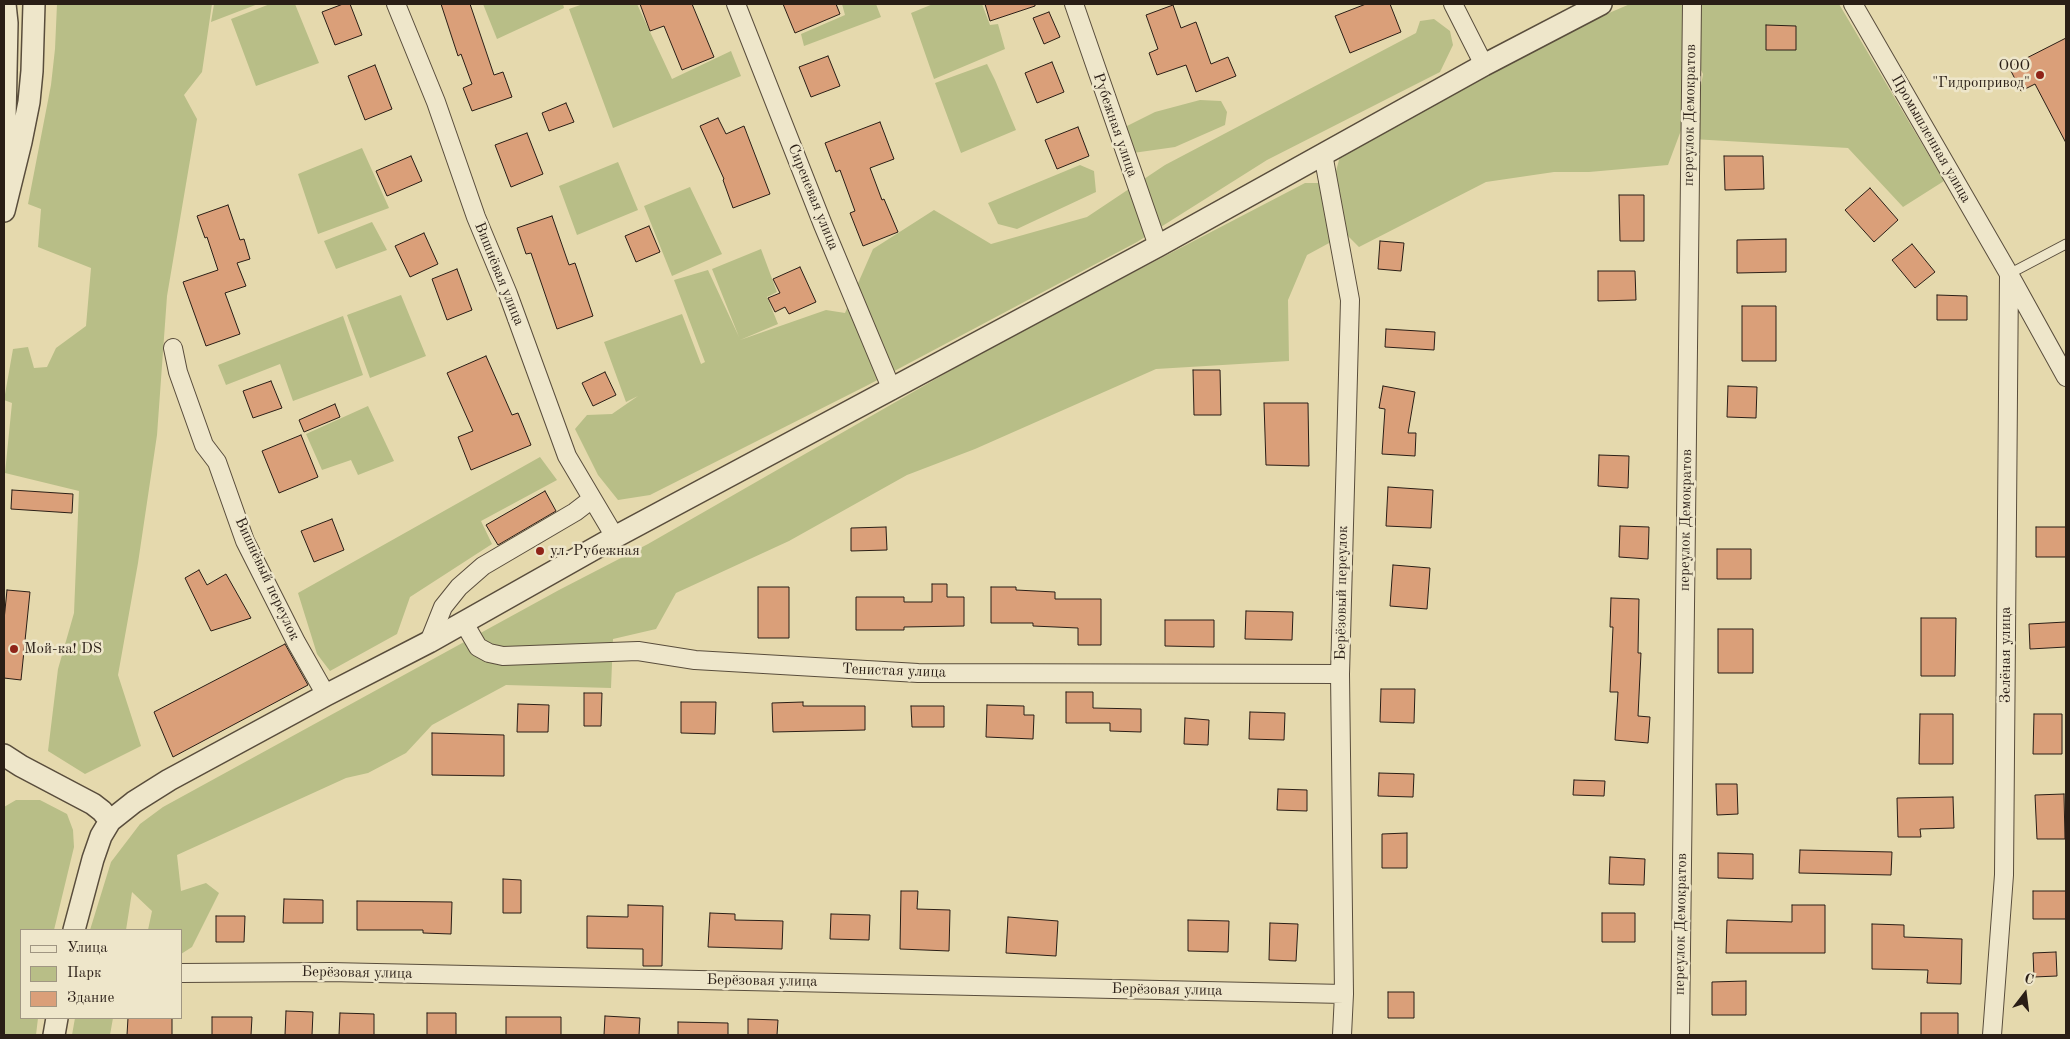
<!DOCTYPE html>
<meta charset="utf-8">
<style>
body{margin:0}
#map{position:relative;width:2070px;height:1039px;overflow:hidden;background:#e5d9ad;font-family:"Old Standard TT",serif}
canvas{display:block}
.frame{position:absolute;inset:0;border:5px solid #2a1e16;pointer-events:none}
.legend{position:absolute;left:20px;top:929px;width:162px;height:90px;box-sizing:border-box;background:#eee6ca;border:1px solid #a09682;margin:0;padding:6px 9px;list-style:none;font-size:15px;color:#2a1e16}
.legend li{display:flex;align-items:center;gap:10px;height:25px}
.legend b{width:25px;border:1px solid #a09682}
.north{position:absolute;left:2000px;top:969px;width:50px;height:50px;-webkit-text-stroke:4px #eee6ca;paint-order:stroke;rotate:15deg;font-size:14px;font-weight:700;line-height:20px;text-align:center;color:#2a1e16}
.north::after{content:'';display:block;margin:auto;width:18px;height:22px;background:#2a1e16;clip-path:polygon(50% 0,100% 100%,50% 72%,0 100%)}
</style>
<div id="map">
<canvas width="2070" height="1039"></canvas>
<div class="frame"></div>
<ul class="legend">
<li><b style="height:6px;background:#eee6ca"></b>Улица</li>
<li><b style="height:14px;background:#b8be87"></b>Парк</li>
<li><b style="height:14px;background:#da9f79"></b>Здание</li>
</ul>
<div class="north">С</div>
</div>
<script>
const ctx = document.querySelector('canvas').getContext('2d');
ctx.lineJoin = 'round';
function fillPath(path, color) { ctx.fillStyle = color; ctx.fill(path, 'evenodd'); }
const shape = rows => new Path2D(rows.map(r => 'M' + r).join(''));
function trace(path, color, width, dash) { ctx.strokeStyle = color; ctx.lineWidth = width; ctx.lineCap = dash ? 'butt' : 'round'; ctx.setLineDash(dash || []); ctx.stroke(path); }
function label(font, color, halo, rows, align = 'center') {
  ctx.font = font + ' "Old Standard TT",serif'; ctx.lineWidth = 5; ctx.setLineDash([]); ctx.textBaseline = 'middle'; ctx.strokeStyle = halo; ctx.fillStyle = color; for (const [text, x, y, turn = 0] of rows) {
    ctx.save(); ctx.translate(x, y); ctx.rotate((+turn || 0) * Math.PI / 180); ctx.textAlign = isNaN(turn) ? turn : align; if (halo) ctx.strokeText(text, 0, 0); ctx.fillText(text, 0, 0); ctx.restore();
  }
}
const green = shape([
 [57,4,212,4,202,72,184,95,197,119,167,296,157,435,138,563,118,675,141,746,85,774,48,751,58,669,74,613,79,491,5,473,12,403,4,400,13,349,28,347,34,368,47,367,56,348,86,326,91,268,38,247,41,209,28,204,51,85,55,49],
 [214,4,258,4,211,22],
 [270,4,295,4,319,63,256,86,231,19],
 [483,4,563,4,564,8,497,39],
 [583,4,637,4,672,79,731,51,741,76,613,128,569,9],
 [842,4,876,4,881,17,804,46,801,34,845,15],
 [933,4,982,4,990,25,998,24,1005,49,934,79,911,13],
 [1630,4,1683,4,1683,125,1668,165,1589,172,1554,172,1486,182,1359,247,1346,234,1335,175,1340,156,1567,31],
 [1701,4,1839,4,1944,181,1903,207,1848,148,1692,139,1703,74,1697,62],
 [1434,19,1450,31,1453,45,1440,72,1267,160,1137,242,868,385,650,495,618,500,598,475,575,429,587,415,612,414,638,396,626,402,604,342,682,314,701,364,705,362,674,280,708,270,739,337,712,269,761,249,777,292,767,297,778,324,740,340,826,310,845,313,873,249,934,210,991,244,1087,217,1165,165,1416,33,1420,21],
 [987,64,995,80,1016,130,961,153,935,83],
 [1200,100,1221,101,1227,112,1225,125,1175,147,1133,153,1123,128,1155,112],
 [362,148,389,208,318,234,298,174],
 [618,162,638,210,577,235,559,186],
 [1080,165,1094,171,1096,192,1017,229,998,224,988,203],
 [1305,183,1319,183,1331,242,1307,255,1288,300,1289,361,1156,369,975,449,907,475,789,541,676,593,656,629,613,639,611,688,506,685,432,725,406,753,368,773,346,778,177,855,181,891,206,883,219,893,192,947,181,954,181,930,148,930,152,911,132,892,126,930,90,930,111,862,140,824,163,807,559,590,648,544,1002,341],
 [690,187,722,254,672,276,644,206],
 [372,222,387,250,336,269,324,241],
 [401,295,426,356,370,378,347,315],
 [343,316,363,375,293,401,280,364,226,385,218,365],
 [368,406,394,461,358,475,351,460,322,470,306,434],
 [540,457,557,480,481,521,492,544,410,597,397,634,330,671,317,654,298,593],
 [16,800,40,800,67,814,73,830,74,847,54,930,21,930,21,1018,38,1018,36,1035,4,1035,4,807],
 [75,1018,113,1018,110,1035,72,1035]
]);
const building = shape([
 [343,4,350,4,362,35,335,45,322,12,343,4],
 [441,4,470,4,494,75,503,72,512,97,472,111,463,88,472,84,461,54,458,56,441,4],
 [640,4,692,4,714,57,682,70,664,26,650,31,640,4],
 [783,4,836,4,840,14,795,33,783,4],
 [985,4,1035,4,1035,6,990,21,985,4],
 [1366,4,1390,4,1401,32,1350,53,1335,16,1366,4],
 [1173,5,1181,28,1196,22,1211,64,1228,57,1236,76,1196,92,1186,65,1157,75,1149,53,1158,49,1146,15,1173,5],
 [1049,12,1060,37,1044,44,1033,18,1049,12],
 [1766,25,1796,26,1796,50,1766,50,1766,25],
 [2066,38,2066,143,2035,84,2021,91,2009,67,2066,38],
 [828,56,840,86,811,97,799,67,828,56],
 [1052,62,1064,92,1037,103,1025,73,1052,62],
 [375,65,392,109,365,120,348,76,375,65],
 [566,103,574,122,549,131,542,113,566,103],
 [718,118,726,134,744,126,770,194,733,208,723,180,724,179,700,126,718,118],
 [880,122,894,159,870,168,882,200,884,199,898,232,863,246,850,213,855,211,840,170,836,172,825,143,880,122],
 [1078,127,1089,156,1057,169,1045,140,1078,127],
 [527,133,543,174,511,187,495,145,527,133],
 [411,156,422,181,387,196,376,171,411,156],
 [1724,156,1763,156,1764,189,1725,190,1724,156],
 [1870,188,1898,220,1874,242,1845,210,1870,188],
 [1619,195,1644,195,1644,241,1620,241,1619,195],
 [228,205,240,240,244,239,250,259,237,263,246,286,225,293,240,334,206,346,183,282,218,270,207,237,205,238,197,216,228,205],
 [552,216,569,265,575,263,593,316,557,329,531,253,526,254,517,228,552,216],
 [649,226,660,252,636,262,625,236,649,226],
 [424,233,438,264,410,277,395,246,424,233],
 [1786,239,1786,272,1737,273,1737,240,1786,239],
 [1380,241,1404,243,1401,271,1378,269,1380,241],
 [1912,244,1935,272,1915,288,1892,260,1912,244],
 [800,267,816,302,789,314,785,307,775,312,768,298,780,293,773,279,800,267],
 [457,269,472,310,447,320,432,279,457,269],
 [1598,271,1635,271,1636,300,1598,301,1598,271],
 [1937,295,1967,296,1967,320,1937,320,1937,295],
 [1742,306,1776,306,1776,361,1742,361,1742,306],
 [1386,329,1435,332,1434,350,1385,347,1386,329],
 [486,356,512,415,518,413,531,445,471,470,458,437,473,431,447,373,486,356],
 [1193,370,1220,370,1221,415,1194,415,1193,370],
 [605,372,616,395,593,406,582,383,605,372],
 [271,381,282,408,253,418,243,391,271,381],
 [1383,386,1415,392,1408,433,1416,433,1415,456,1382,454,1385,409,1379,408,1383,386],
 [1728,386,1757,387,1756,418,1727,417,1728,386],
 [1264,403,1308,403,1309,466,1266,465,1264,403],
 [335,404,340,417,304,432,299,420,335,404],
 [301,435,318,477,279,493,262,451,301,435],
 [1599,455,1629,456,1628,488,1598,486,1599,455],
 [1388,487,1433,490,1431,528,1386,526,1388,487],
 [12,490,73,494,72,513,11,509,12,490],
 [545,491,556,511,498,545,486,525,545,491],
 [332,519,344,550,314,562,301,531,332,519],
 [1620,526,1649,527,1648,559,1619,557,1620,526],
 [886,527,887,550,851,551,851,528,886,527],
 [2036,527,2066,527,2066,557,2036,557,2036,527],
 [1717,549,1751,549,1751,579,1717,579,1717,549],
 [1393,565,1430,568,1427,609,1390,606,1393,565],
 [199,570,207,585,226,574,251,618,211,631,185,578,199,570],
 [932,584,947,584,947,597,964,597,964,626,904,627,904,630,856,630,856,597,904,597,904,602,932,602,932,584],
 [758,587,789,587,789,638,758,638,758,587],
 [991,587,1016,587,1016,590,1055,592,1055,599,1101,599,1101,645,1078,645,1078,628,1033,626,1033,623,991,623,991,587],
 [7,590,30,592,21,680,4,678,4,620,7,590],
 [1611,598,1639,599,1638,653,1641,653,1638,716,1650,717,1648,743,1615,740,1618,692,1610,692,1613,627,1610,627,1611,598],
 [1246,611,1293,612,1292,640,1245,639,1246,611],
 [1921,618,1956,618,1955,676,1921,676,1921,618],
 [1165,620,1214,620,1214,647,1165,646,1165,620],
 [2066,622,2066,647,2030,649,2029,624,2066,622],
 [1718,629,1753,629,1753,673,1718,673,1718,629],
 [285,644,308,685,173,757,154,712,285,644],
 [1381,689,1415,689,1414,723,1380,722,1381,689],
 [1066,692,1093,692,1093,708,1141,709,1141,732,1110,731,1110,723,1066,723,1066,692],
 [584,693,602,693,601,726,584,726,584,693],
 [681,702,716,702,715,734,681,733,681,702],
 [803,702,803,706,865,706,865,730,773,732,772,703,803,702],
 [518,704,549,705,548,732,517,732,518,704],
 [987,705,1024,706,1024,715,1034,715,1033,739,986,737,987,705],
 [911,706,944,706,944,727,912,727,911,706],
 [1250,712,1285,713,1284,740,1249,739,1250,712],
 [1920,714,1953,714,1953,764,1919,764,1920,714],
 [2034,714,2062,714,2062,754,2033,754,2034,714],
 [1185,718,1209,720,1208,745,1184,744,1185,718],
 [432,733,504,735,504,776,432,775,432,733],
 [1379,773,1414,774,1413,797,1378,796,1379,773],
 [1574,780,1605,781,1604,796,1573,795,1574,780],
 [1716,784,1737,784,1738,814,1717,815,1716,784],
 [1278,789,1307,790,1307,811,1277,810,1278,789],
 [2064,794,2065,839,2037,839,2035,795,2064,794],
 [1953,797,1954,828,1920,829,1921,837,1898,837,1897,798,1953,797],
 [1407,833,1407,868,1382,868,1382,834,1407,833],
 [1800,850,1892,852,1891,875,1799,873,1800,850],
 [1718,853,1753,854,1753,879,1718,878,1718,853],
 [1610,857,1645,859,1644,885,1609,884,1610,857],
 [503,879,521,880,521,913,503,913,503,879],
 [901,891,918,891,917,909,950,910,949,951,900,949,901,891],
 [2033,891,2066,891,2066,919,2033,919,2033,891],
 [284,899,323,900,323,923,283,923,284,899],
 [357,901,452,902,451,934,423,933,423,930,357,930,357,901],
 [628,905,663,906,662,966,643,966,643,949,587,948,587,916,628,917,628,905],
 [1792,905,1825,905,1825,953,1726,953,1727,920,1792,922,1792,905],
 [710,913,735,914,735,920,783,921,782,949,708,947,710,913],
 [1602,913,1635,913,1635,942,1602,942,1602,913],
 [831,914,870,915,869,940,830,939,831,914],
 [216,916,245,916,244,942,216,942,216,916],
 [1008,917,1058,921,1056,956,1006,953,1008,917],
 [1188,920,1229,921,1228,952,1188,951,1188,920],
 [1270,923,1298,924,1296,961,1269,960,1270,923],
 [1872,924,1904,925,1904,937,1962,939,1961,984,1927,983,1928,970,1872,969,1872,924],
 [2056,952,2057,976,2034,977,2033,953,2056,952],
 [1746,981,1746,1015,1712,1015,1712,982,1746,981],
 [1388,992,1414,992,1414,1018,1388,1018,1388,992],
 [286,1011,313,1012,312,1035,285,1035,286,1011],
 [340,1013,374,1014,374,1035,339,1035,340,1013],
 [427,1013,456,1013,456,1035,427,1035,427,1013],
 [1921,1013,1958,1013,1958,1035,1921,1035,1921,1013],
 [605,1016,640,1018,639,1035,604,1035,605,1016],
 [212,1017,252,1017,251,1035,212,1035,212,1017],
 [506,1017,561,1017,561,1035,506,1035,506,1017],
 [128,1018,172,1018,172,1035,127,1035,128,1018],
 [748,1019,778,1020,777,1035,748,1035,748,1019],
 [678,1022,728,1023,728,1035,678,1035,678,1022]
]);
const service = shape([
 [2009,274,2066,244]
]);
const minor = shape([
 [396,4,436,102,476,217,508,294,567,456,615,537],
 [736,4,823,225,892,390],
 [1074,4,1158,246],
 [1453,4,1484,65],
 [1853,4,2009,274,2066,377],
 [1323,154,1350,300,1340,674,1344,994,1342,1035],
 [173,348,178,372,204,445,217,462,245,541,296,642,326,695],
 [464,623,478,647,489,653,503,656,638,651,695,660,918,673,1340,674],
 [429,642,443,607,459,587,483,566,575,512,592,499],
 [181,973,330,972,1344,994],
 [1680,1035,1692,4],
 [1992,1035,2004,875,2009,274]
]);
const tertiary = shape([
 [4,168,7,23,5,4],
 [4,211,21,142,29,102,32,71,34,4],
 [4,755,21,766,93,804,102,811,110,821],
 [74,930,93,859,101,836,110,821,134,802,169,780,326,695,429,642,615,537,1158,246,1484,65,1601,4],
 [54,1035,57,1018]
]);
const markers = [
 [2040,75,5,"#8f2418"],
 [540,551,5,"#8f2418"],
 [14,649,5,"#8f2418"]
];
const poiNames = [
 ["ООО",2030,66,"right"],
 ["\"Гидропривод\"",2030,83,"right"],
 ["ул. Рубежная",550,551],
 ["Мой-ка! DS",24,649]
];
const streetNames = [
 ["переулок Демократов",1690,115,-89],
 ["Рубежная улица",1115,125,71],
 ["Промышленная улица",1931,139,60],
 ["Сиреневая улица",813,197,68],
 ["Вишнёвая улица",499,274,68],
 ["переулок Демократов",1686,520,-89],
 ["Вишнёвый переулок",267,579,65],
 ["Берёзовый переулок",1342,593,-89],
 ["Зелёная улица",2006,655,-90],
 ["Тенистая улица",894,671,2],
 ["переулок Демократов",1681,924,-89],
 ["Берёзовая улица",357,973,1],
 ["Берёзовая улица",762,981,1],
 ["Берёзовая улица",1167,990,1]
];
fillPath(green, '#b8be87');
fillPath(building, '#da9f79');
trace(building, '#2a1e16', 1);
trace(service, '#594d3c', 11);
trace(minor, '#594d3c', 20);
trace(tertiary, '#594d3c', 24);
trace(service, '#eee6ca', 9);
trace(minor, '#eee6ca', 18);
trace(tertiary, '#eee6ca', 21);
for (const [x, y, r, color] of markers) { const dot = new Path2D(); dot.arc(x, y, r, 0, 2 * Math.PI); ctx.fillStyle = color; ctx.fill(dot); trace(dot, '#eee6ca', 2); }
label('15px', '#2a1e16', '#eee6ca', poiNames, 'left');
label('15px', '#2a1e16', '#eee6ca', streetNames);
</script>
